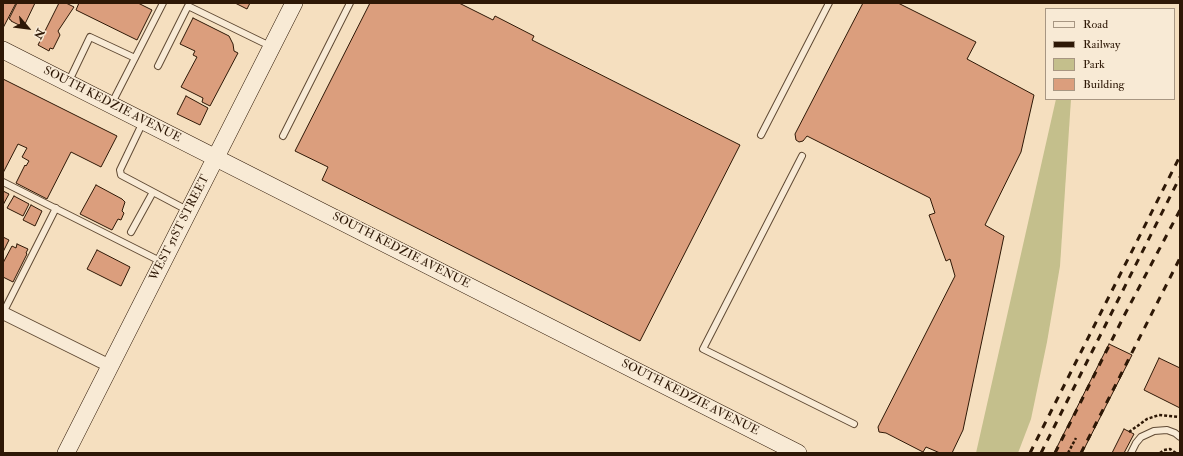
<!DOCTYPE html>
<style>
body{margin:0}
#map{position:relative;width:1183px;height:456px;overflow:hidden;background:#f5dfbf;font-family:"IM FELL Double Pica",serif}
canvas{display:block}
.frame{position:absolute;inset:0;border:4px solid #2e1806;pointer-events:none}
.legend{position:absolute;left:1045px;top:8px;width:130px;height:92px;box-sizing:border-box;background:#f8ead5;border:1px solid #a79682;margin:0;padding:5px 7px;list-style:none;font-size:12px;color:#2e1806}
.legend li{display:flex;align-items:center;gap:8px;height:20px}
.legend b{width:20px;border:1px solid #a79682}
.north{position:absolute;left:8px;top:8px;width:40px;height:40px;-webkit-text-stroke:3px #f8ead5;paint-order:stroke;rotate:118deg;font-size:11px;font-weight:700;line-height:16px;text-align:center;color:#2e1806}
.north::after{content:'';display:block;margin:auto;width:14px;height:18px;background:#2e1806;clip-path:polygon(50% 0,100% 100%,50% 72%,0 100%)}
</style>
<div id="map">
<canvas width="1183" height="456"></canvas>
<div class="frame"></div>
<ul class="legend">
<li><b style="height:5px;background:#f8ead5"></b>Road</li>
<li><b style="height:5px;background:#2e1806"></b>Railway</li>
<li><b style="height:11px;background:#c4bf8c"></b>Park</li>
<li><b style="height:11px;background:#db9e7d"></b>Building</li>
</ul>
<div class="north">N</div>
</div>
<script>
const ctx = document.querySelector('canvas').getContext('2d');
ctx.lineJoin = 'round';
function fillPath(path, color) { ctx.fillStyle = color; ctx.fill(path, 'evenodd'); }
const shape = rows => new Path2D(rows.map(r => 'M' + r).join(''));
function trace(path, color, width, dash) { ctx.strokeStyle = color; ctx.lineWidth = width; ctx.lineCap = dash ? 'butt' : 'round'; ctx.setLineDash(dash || []); ctx.stroke(path); }
function label(font, color, halo, rows, align = 'center') {
  ctx.font = font + ' "IM FELL Double Pica",serif'; ctx.lineWidth = 3; ctx.setLineDash([]); ctx.textBaseline = 'middle'; ctx.strokeStyle = halo; ctx.fillStyle = color; for (const [text, x, y, turn = 0] of rows) {
    ctx.save(); ctx.translate(x, y); ctx.rotate((+turn || 0) * Math.PI / 180); ctx.textAlign = isNaN(turn) ? turn : align; if (halo) ctx.strokeText(text, 0, 0); ctx.fillText(text, 0, 0); ctx.restore();
  }
}
const green = shape([
 [1056,99,1071,99,1060,266,1047,342,1031,419,1018,453,976,453]
]);
const building = shape([
 [3,3,16,3,3,28,3,3],
 [17,3,35,3,24,26,22,25,21,26,11,21,11,20,9,19,17,3],
 [59,3,66,3,74,7,58,31,60,35,53,49,50,48,49,51,38,45,59,3],
 [79,3,138,3,152,10,137,40,76,10,79,3],
 [235,3,250,3,247,9,235,3],
 [370,3,459,3,493,20,495,16,534,36,532,40,740,145,640,341,322,180,328,167,295,151,370,3],
 [863,3,898,3,976,42,967,59,1034,95,1021,152,985,225,1004,236,963,430,952,453,940,453,926,447,923,452,886,433,879,432,878,427,955,276,950,259,946,261,929,215,935,213,930,198,807,136,803,141,799,142,796,140,795,134,863,3],
 [193,18,229,36,233,44,234,51,238,53,210,106,202,102,203,98,181,87,197,57,193,55,195,51,180,44,193,18],
 [3,79,117,136,101,167,71,152,47,199,16,183,25,165,26,166,29,161,22,157,27,148,18,144,3,173,3,79],
 [186,96,208,108,200,125,177,114,186,96],
 [96,185,122,199,125,202,122,211,124,213,121,220,118,219,112,230,80,214,96,185],
 [3,191,9,194,3,205,3,191],
 [14,196,29,204,23,216,7,208,14,196],
 [31,205,42,211,35,226,23,220,31,205],
 [3,237,9,240,3,252,3,237],
 [17,244,28,249,26,253,27,254,13,282,3,277,3,263,12,246,16,248,17,244],
 [97,250,130,267,121,286,87,269,97,250],
 [1109,344,1132,355,1082,453,1054,453,1109,344],
 [1159,358,1180,368,1180,408,1144,390,1159,358],
 [1124,429,1134,434,1124,453,1112,453,1124,429]
]);
const path = shape([
 [1129,432,1147,419,1159,415,1180,417],
 [1068,453,1076,438],
 [1160,453,1164,450,1170,449,1176,453]
]);
const lane = shape([
 [158,66,188,6,270,46],
 [68,83,90,37,135,58],
 [112,103,163,3],
 [143,122,120,170,121,175,187,210],
 [761,135,829,3],
 [283,136,350,3],
 [802,156,703,349,854,424],
 [3,182,162,262],
 [131,232,153,192],
 [3,313,56,208],
 [1131,453,1136,443,1141,437,1154,431,1167,430,1175,433,1180,437]
]);
const street = shape([
 [3,313,110,366]
]);
const secondary = shape([
 [3,50,798,453],
 [66,453,294,3]
]);
const rail = shape([
 [1030,453,1180,156],
 [1041,453,1180,177],
 [1055,453,1125,314,1180,210],
 [1081,453,1180,258]
]);
const streetNames = [
 ["SOUTH KEDZIE AVENUE",112,105,27],
 ["WEST 51ST STREET",180,228,-63],
 ["SOUTH KEDZIE AVENUE",401,251,27],
 ["SOUTH KEDZIE AVENUE",690,398,27]
];
fillPath(green, '#c4bf8c');
fillPath(building, '#db9e7d');
trace(building, '#2e1806', 1);
trace(lane, '#604a34', 8);
trace(street, '#604a34', 14);
trace(secondary, '#2e1806', 18);
trace(path, '#2e1806', 2.5, [3, 2]);
trace(lane, '#f8ead5', 6);
trace(street, '#f8ead5', 12);
trace(secondary, '#f8ead5', 17);
trace(rail, '#2e1806', 3, [7, 7]);
label('12px', '#2e1806', '#f8ead5', streetNames);
</script>
